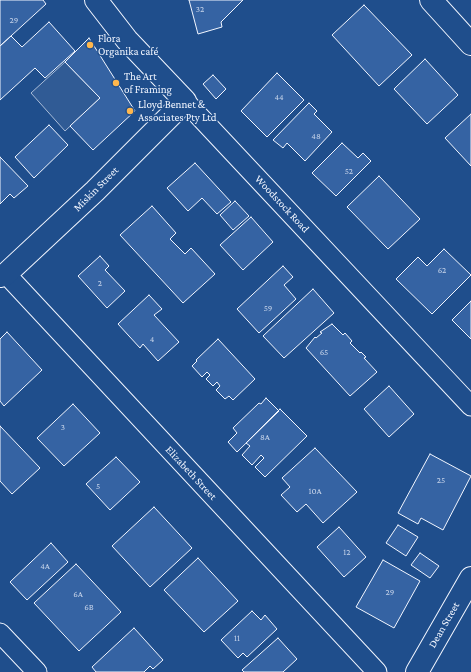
<!DOCTYPE html>
<meta charset="utf-8">
<style>
body{margin:0}
canvas{display:block;background:#1f4e8c}
</style>
<canvas width="471" height="672"></canvas>
<script>
const ctx = document.querySelector('canvas').getContext('2d');
ctx.lineJoin = 'round';
function fillPath(path, color) { ctx.fillStyle = color; ctx.fill(path, 'evenodd'); }
const shape = rows => new Path2D(rows.map(r => 'M' + r).join(''));
function trace(path, color, width, dash) { ctx.strokeStyle = color; ctx.lineWidth = width; ctx.lineCap = dash ? 'butt' : 'round'; ctx.setLineDash(dash || []); ctx.stroke(path); }
function label(font, color, halo, rows, align = 'center') {
  ctx.font = font + ' "Crimson Pro",serif'; ctx.lineWidth = 3; ctx.setLineDash([]); ctx.textBaseline = 'middle'; ctx.strokeStyle = halo; ctx.fillStyle = color; for (const [text, x, y, turn = 0] of rows) {
    ctx.save(); ctx.translate(x, y); ctx.rotate((+turn || 0) * Math.PI / 180); ctx.textAlign = isNaN(turn) ? turn : align; if (halo) ctx.strokeText(text, 0, 0); ctx.fillText(text, 0, 0); ctx.restore();
  }
}
const built = shape([
 [65,62,100,98,65,131,31,93,65,62]
]);
const building = shape([
 [0,0,43,0,46,4,0,46,0,0],
 [189,0,243,0,221,22,222,27,198,34,189,0],
 [364,5,412,55,379,86,332,35,364,5],
 [49,22,75,51,45,78,35,68,0,100,0,46,11,36,22,47,49,22],
 [89,38,135,111,93,150,70,126,100,98,65,62,89,38],
 [425,59,458,95,427,124,394,89,425,59],
 [277,73,304,100,267,137,241,111,277,73],
 [213,75,226,89,216,99,203,84,213,75],
 [309,103,317,111,314,114,332,132,305,161,287,143,283,148,273,140,309,103],
 [471,114,471,166,445,138,471,114],
 [49,125,68,145,34,178,15,157,49,125],
 [342,143,358,158,363,153,371,161,336,196,312,173,342,143],
 [0,157,28,186,14,198,10,194,0,204,0,157],
 [195,163,231,202,217,214,202,198,188,211,167,188,195,163],
 [379,176,420,219,388,249,347,207,379,176],
 [235,201,249,216,233,230,220,215,235,201],
 [152,206,176,233,170,239,185,254,191,248,215,274,183,303,120,235,152,206],
 [251,217,273,242,243,270,220,245,251,217],
 [444,249,471,275,432,314,396,279,418,257,427,266,444,249],
 [100,256,109,266,105,270,125,291,107,308,78,276,100,256],
 [283,266,293,277,284,285,296,299,259,333,237,309,283,266],
 [313,289,334,313,284,358,263,336,313,289],
 [149,295,162,309,154,315,179,342,158,361,143,344,140,348,118,324,149,295],
 [471,301,471,339,452,320,471,301],
 [332,324,343,335,345,333,352,341,350,343,360,353,361,352,366,357,364,358,377,372,350,396,306,348,315,337,316,338,322,333,320,332,332,324],
 [7,332,42,370,4,406,0,401,0,339,7,332],
 [218,339,255,379,233,400,229,396,225,399,216,390,220,386,217,382,213,386,206,379,210,375,207,372,202,377,192,366,197,361,196,360,218,339],
 [389,386,414,414,389,437,364,409,389,386],
 [266,398,279,411,237,452,228,442,237,433,233,428,259,403,261,404,266,398],
 [73,404,100,433,64,466,37,438,73,404],
 [280,409,307,436,265,477,255,467,264,458,261,455,252,465,242,455,250,446,246,443,280,409],
 [0,426,40,468,12,494,0,481,0,426],
 [315,448,357,492,323,523,306,504,297,512,281,495,290,487,282,478,315,448],
 [430,454,471,476,443,530,421,518,418,524,398,513,430,454],
 [116,457,140,482,110,510,86,484,116,457],
 [154,507,192,548,150,587,112,546,154,507],
 [398,525,418,537,406,556,386,543,398,525],
 [339,527,366,557,344,577,317,547,339,527],
 [51,543,68,562,27,600,10,582,51,543],
 [420,553,439,566,430,578,411,565,420,553],
 [198,558,238,601,204,632,164,590,198,558],
 [383,560,420,581,394,628,356,607,383,560],
 [76,564,121,612,79,651,34,603,76,564],
 [252,611,261,620,265,615,277,629,247,657,243,653,238,658,221,640,252,611],
 [134,628,163,660,153,669,150,666,144,672,96,672,92,667,134,628],
 [278,638,297,659,283,672,244,672,242,670,278,638]
]);
const minor = shape([
 [185,101,471,406],
 [6,274,377,672],
 [0,633,37,672]
]);
const tertiary = shape([
 [431,0,471,44],
 [417,672,471,578]
]);
const secondary = shape([
 [0,276,6,274,95,191,185,101,127,40,96,0]
]);
const markers = [
 [90,45,4,"#ffb74d"],
 [116,83,4,"#ffb74d"],
 [130,111,4,"#ffb74d"]
];
const numberNames = [
 ["32",200,9],
 ["29",14,20],
 ["44",279,97],
 ["48",316,136],
 ["52",349,171],
 ["62",442,270],
 ["2",100,283],
 ["59",268,308],
 ["4",152,339],
 ["65",324,352],
 ["3",63,427],
 ["8A",265,437],
 ["25",441,480],
 ["5",98,486],
 ["10A",315,491],
 ["12",347,552],
 ["4A",45,566],
 ["29",390,592],
 ["6A",78,594],
 ["6B",89,607],
 ["11",237,638]
];
const poiNames = [
 ["Flora",98,39],
 ["Organika café",98,52],
 ["The Art",124,77],
 ["of Framing",124,90],
 ["Lloyd Bennet &",138,105],
 ["Associates Pty Ltd",138,118]
];
const streetNames = [
 ["Miskin Street",96,189,-45],
 ["Woodstock Road",282,204,47],
 ["Elizabeth Street",191,473,47],
 ["Dean Street",444,625,-60]
];
fillPath(built, '#305b95');
trace(built, '#a8bbd7', 1);
fillPath(building, '#3563a3');
trace(building, '#f2f6ff', 1);
trace(minor, '#f2f6ff', 21);
trace(tertiary, '#f2f6ff', 24);
trace(secondary, '#f2f6ff', 24);
trace(minor, '#1f4e8c', 19);
trace(tertiary, '#1f4e8c', 22);
trace(secondary, '#1f4e8c', 22);
for (const [x, y, r, color] of markers) { const dot = new Path2D(); dot.arc(x, y, r, 0, 2 * Math.PI); ctx.fillStyle = color; ctx.fill(dot); trace(dot, '#1f4e8c', 1.5); }
label('9px', '#c3d1e8', null, numberNames);
label('11px', '#f2f6ff', '#1f4e8c', poiNames, 'left');
label('11px', '#f2f6ff', '#1f4e8c', streetNames);
</script>
